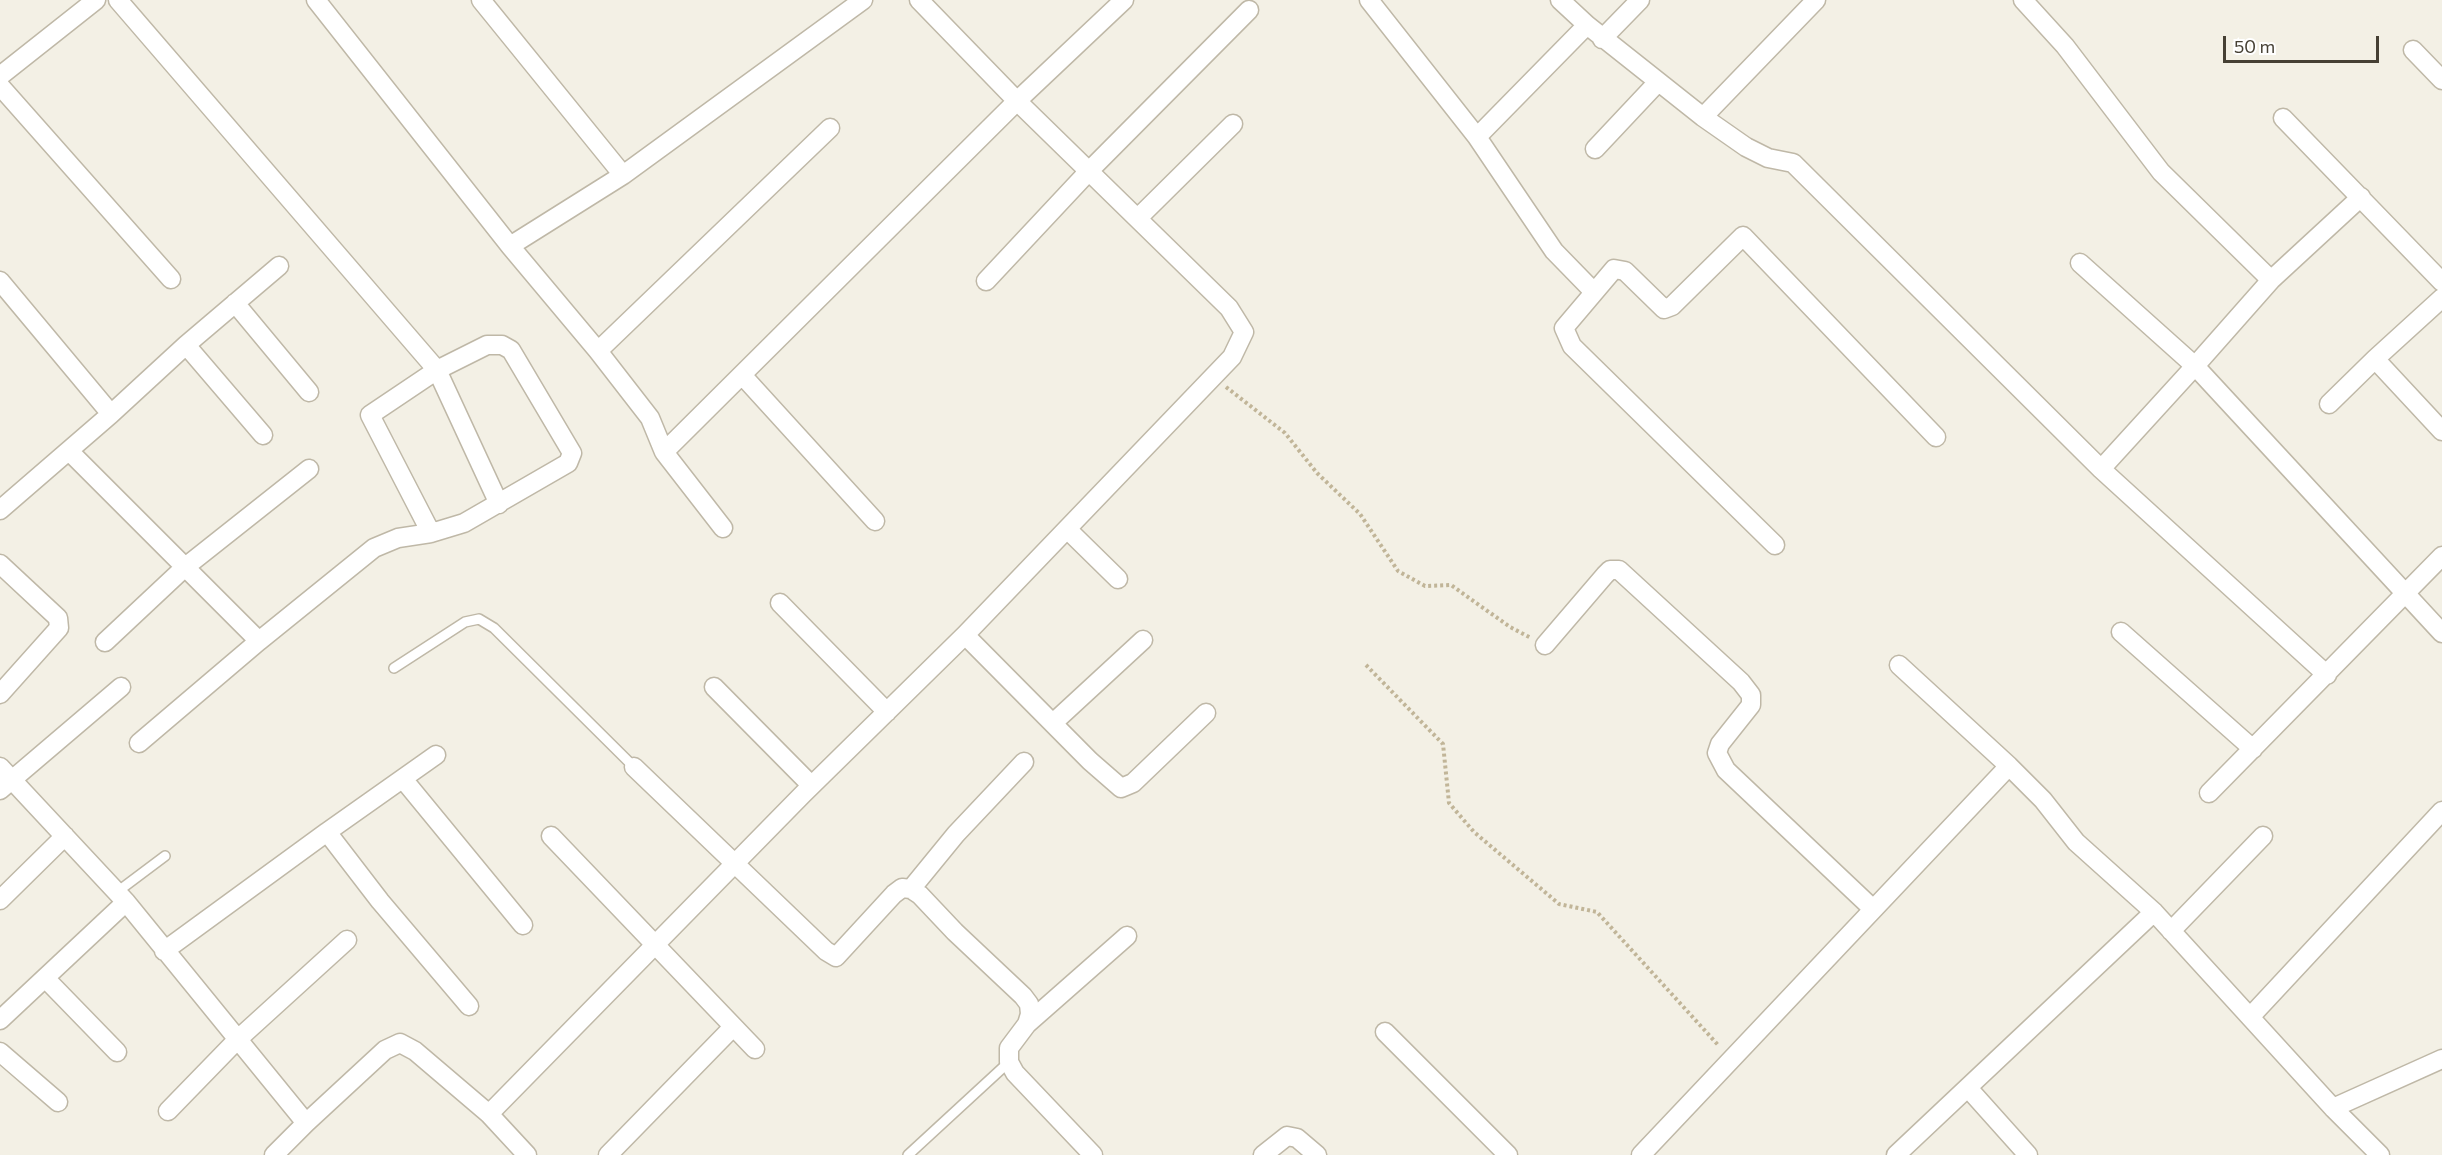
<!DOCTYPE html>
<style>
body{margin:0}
#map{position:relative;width:2442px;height:1155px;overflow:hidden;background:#f3f0e5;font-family:Commissioner,sans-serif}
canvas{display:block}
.scale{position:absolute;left:2223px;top:36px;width:156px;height:27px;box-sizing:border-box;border:3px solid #464034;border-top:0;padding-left:8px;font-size:18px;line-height:21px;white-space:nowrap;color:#464034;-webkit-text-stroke:4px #fff;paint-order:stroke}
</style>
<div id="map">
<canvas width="2442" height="1155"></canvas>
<div class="scale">50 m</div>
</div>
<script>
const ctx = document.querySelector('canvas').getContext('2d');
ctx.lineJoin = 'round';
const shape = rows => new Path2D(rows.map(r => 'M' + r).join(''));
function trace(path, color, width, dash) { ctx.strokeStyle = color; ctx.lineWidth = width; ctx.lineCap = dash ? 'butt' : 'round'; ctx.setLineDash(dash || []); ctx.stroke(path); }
const path = shape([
 [1226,387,1285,433,1317,473,1360,514,1398,571,1425,586,1451,585,1510,627,1531,638],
 [1366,665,1443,744,1449,803,1474,832,1559,904,1597,912,1719,1046]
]);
const service = shape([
 [394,668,465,622,479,619,494,628,634,767],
 [117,892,165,856],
 [908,1155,1009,1062]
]);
const minor = shape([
 [118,0,437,370,499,504],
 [316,0,510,246,598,351],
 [481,0,623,175],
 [1369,0,1477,137,1554,251,1593,291],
 [2023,0,2065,46,2161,172,2271,280,2361,197],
 [1587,25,1703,117,1746,147,1768,158,1793,163,2101,469,2327,675],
 [1602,39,1640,0],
 [2413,50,2442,80],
 [0,76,96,0],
 [0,86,171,279],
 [1703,117,1816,0],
 [2283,118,2442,282],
 [830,128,598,351,650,418,664,452,1017,101,1124,0],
 [1477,137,1587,25,1560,0],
 [1595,149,1658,82],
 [1138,218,1233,124],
 [510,246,623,175,863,0],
 [2080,263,2195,366,2101,469],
 [2271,280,2195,366,2442,633],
 [0,281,111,414,0,510],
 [986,281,1089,171,1249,10],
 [2442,298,2375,359,2442,431],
 [235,303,309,392],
 [186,345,263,435],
 [742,375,875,521],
 [2329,404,2375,359],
 [111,414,186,345,279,266],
 [69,451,259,641,139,743],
 [664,452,723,528],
 [1067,529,1118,579],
 [1775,545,1572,346,1564,328,1614,269,1625,271,1664,309,1672,306,1743,236,1936,437],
 [0,564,58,618,59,628,0,694],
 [780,603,887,712],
 [2121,632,2253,749],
 [965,635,1090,761,1121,788,1133,783,1206,713],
 [259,641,374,548,398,538,431,533,464,523,568,463,572,453,511,350,502,345,487,345,437,370,370,415,431,533],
 [105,642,184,568,309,469],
 [1545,645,1605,575,1610,570,1619,570,1741,682,1751,695,1751,705,1720,744,1717,753,1726,770,1873,909],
 [1899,665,2009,766,2043,800,2076,842,2154,912,2333,1108,2380,1155],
 [714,687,811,785],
 [1053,723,1143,640],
 [0,767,126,902,306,1123,385,1050,400,1043,415,1051,489,1114,527,1155],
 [634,767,826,951,836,957,894,894,902,888,911,889,920,895,955,932,1023,996,1029,1004,1030,1014,1027,1024,1009,1048,1009,1062,1015,1073,1093,1155],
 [403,779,523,925],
 [0,790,121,687],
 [2209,793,2442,556],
 [327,832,436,755],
 [551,836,755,1049],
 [911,889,956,834,1024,762],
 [0,900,65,836],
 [2171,931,2263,836],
 [164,951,327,832,380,901,469,1006],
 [45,978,117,1052],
 [2251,1016,2442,811],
 [0,1020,126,902],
 [1027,1024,1127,936],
 [1385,1032,1508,1155],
 [0,1052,58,1102],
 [1968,1088,2028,1155],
 [2333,1108,2442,1059],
 [168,1111,237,1040,347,940],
 [489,1114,803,794,965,635,1232,357,1244,332,1229,308,1017,101,919,0],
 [274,1155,306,1123],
 [608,1155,733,1027],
 [1263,1155,1287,1136,1297,1138,1317,1155],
 [1641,1155,2009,766],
 [1896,1155,2154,912]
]);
trace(service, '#bfb8a7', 12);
trace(minor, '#bfb8a7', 21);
trace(path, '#c1b598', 4, [3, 3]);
trace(service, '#fff', 9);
trace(minor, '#fff', 18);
</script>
